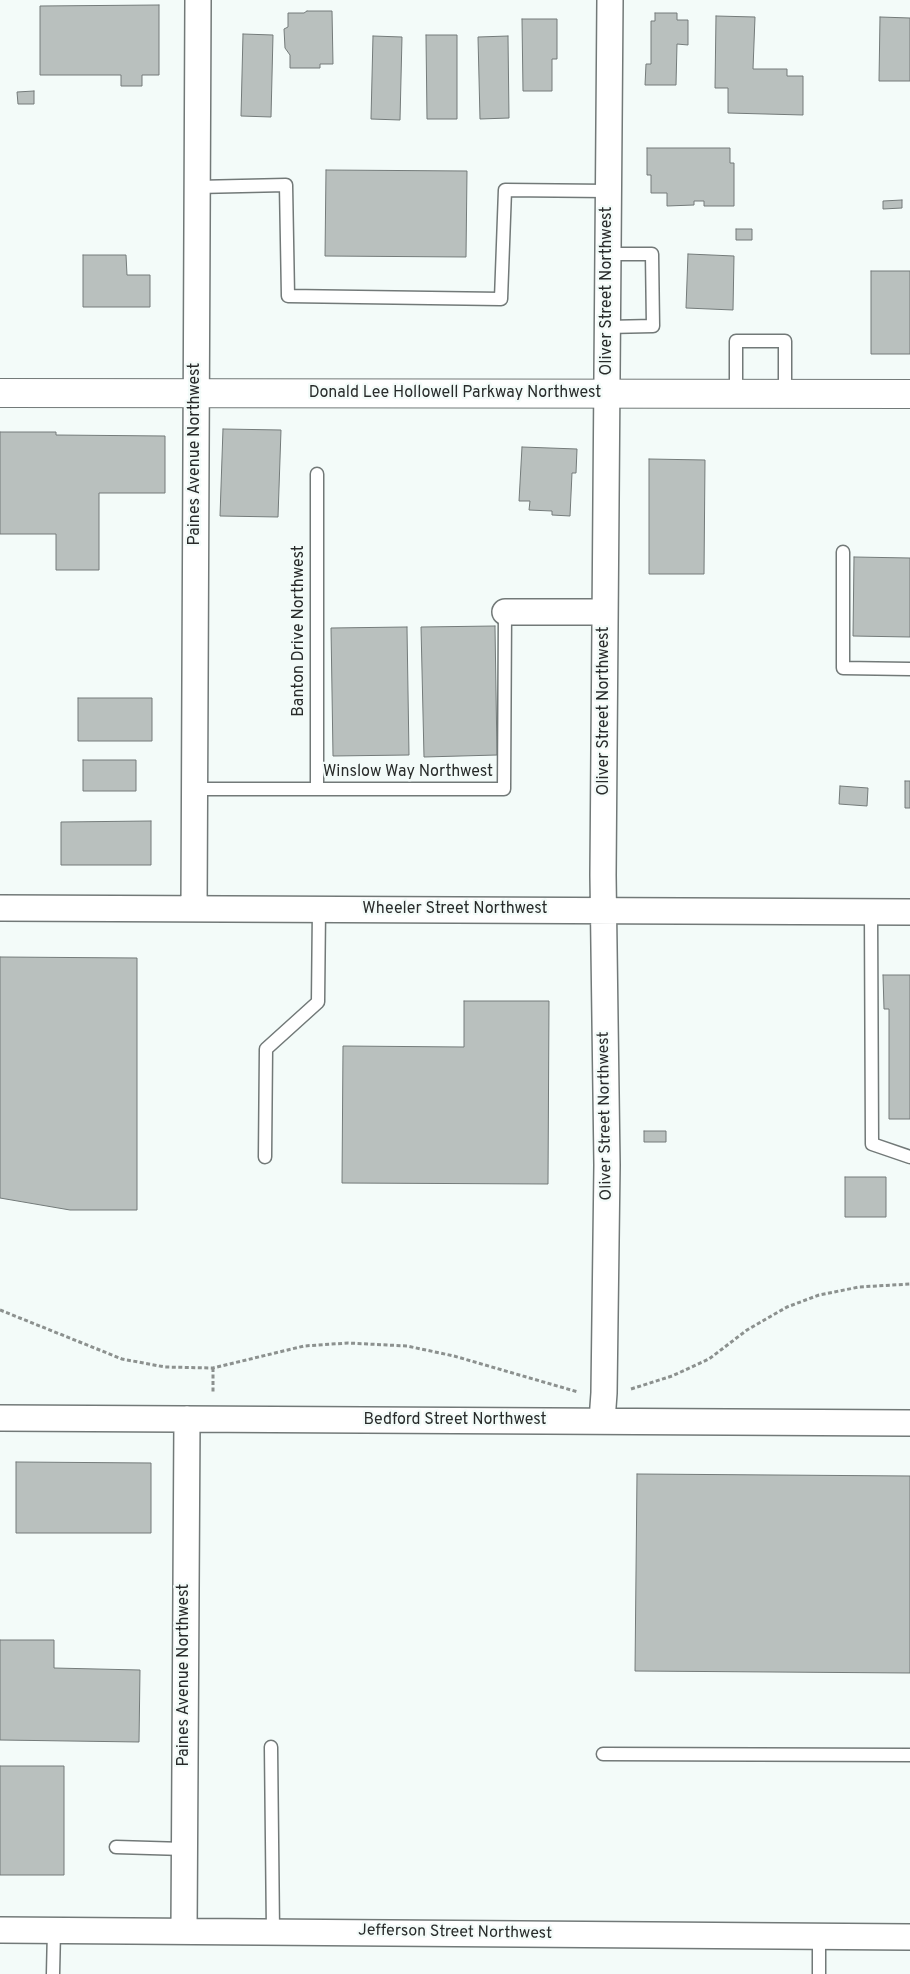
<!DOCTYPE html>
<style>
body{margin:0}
canvas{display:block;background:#f3fbf9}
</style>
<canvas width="910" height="1974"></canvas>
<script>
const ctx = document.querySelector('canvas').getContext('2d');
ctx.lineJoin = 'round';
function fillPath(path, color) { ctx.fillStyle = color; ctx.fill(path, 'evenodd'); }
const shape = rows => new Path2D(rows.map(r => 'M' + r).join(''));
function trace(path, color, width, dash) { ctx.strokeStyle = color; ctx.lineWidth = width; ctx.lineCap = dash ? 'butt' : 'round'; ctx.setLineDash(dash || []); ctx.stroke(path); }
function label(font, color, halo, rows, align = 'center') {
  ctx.font = font + ' Overpass,sans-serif'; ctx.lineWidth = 4.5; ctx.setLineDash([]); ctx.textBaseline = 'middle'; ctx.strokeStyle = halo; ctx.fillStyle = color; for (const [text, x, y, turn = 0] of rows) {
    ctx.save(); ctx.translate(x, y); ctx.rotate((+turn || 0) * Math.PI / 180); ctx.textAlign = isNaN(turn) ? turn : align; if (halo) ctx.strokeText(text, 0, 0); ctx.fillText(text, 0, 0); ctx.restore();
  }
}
const building = shape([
 [159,5,159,75,142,75,142,86,121,86,121,75,40,75,40,6,159,5],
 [307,11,332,11,333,64,320,64,320,68,290,68,290,55,285,48,284,29,288,27,288,13,304,13,307,11],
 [655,13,677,13,677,20,688,20,688,45,677,44,676,85,645,85,646,64,651,64,651,21,655,21,655,13],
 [716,16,755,17,753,69,787,69,787,76,803,76,803,115,728,113,728,88,715,88,716,16],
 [880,17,910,18,910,81,879,81,880,17],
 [522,19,557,19,557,59,552,59,552,91,523,91,522,19],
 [243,34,273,35,271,117,241,116,243,34],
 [426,35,457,35,457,119,427,119,426,35],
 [373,36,402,37,400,120,371,119,373,36],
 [508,36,509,118,480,119,478,37,508,36],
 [34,91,34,104,18,104,17,92,34,91],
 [647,148,730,148,730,163,734,163,734,206,704,206,704,201,694,201,694,205,667,206,667,193,651,193,651,175,647,175,647,148],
 [326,170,467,171,466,257,325,256,326,170],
 [902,200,902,208,883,209,883,201,902,200],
 [736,229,752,229,752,240,736,240,736,229],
 [688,254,734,256,733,310,686,308,688,254],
 [83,255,126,255,127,275,150,275,150,307,83,307,83,255],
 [871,271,910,271,910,354,871,354,871,271],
 [223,429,281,430,278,517,220,516,223,429],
 [0,432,56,432,56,435,165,436,165,493,99,493,99,570,56,570,56,534,0,534,0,432],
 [522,447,577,449,576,473,572,473,570,516,552,515,552,511,529,510,530,501,519,501,522,447],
 [649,459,705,460,704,574,649,574,649,459],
 [854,557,910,558,910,637,853,636,854,557],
 [495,626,497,755,424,757,421,627,495,626],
 [407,627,409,755,333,756,331,628,407,627],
 [78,698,152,698,152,741,78,741,78,698],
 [83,760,136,760,136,791,83,791,83,760],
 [905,781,910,781,910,808,905,808,905,781],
 [840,786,868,788,867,806,839,804,840,786],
 [151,821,151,865,61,865,61,822,151,821],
 [0,957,137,958,137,1210,70,1210,0,1198,0,957],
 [883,975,910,975,910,1119,889,1119,889,1009,884,1009,883,975],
 [464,1001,549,1001,548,1184,342,1183,343,1046,464,1047,464,1001],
 [644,1131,666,1131,666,1142,644,1142,644,1131],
 [845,1177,886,1177,886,1217,845,1217,845,1177],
 [16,1462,151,1463,151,1533,16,1533,16,1462],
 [637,1474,910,1476,910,1673,635,1671,637,1474],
 [0,1640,54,1640,54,1668,140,1670,139,1742,0,1740,0,1640],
 [0,1766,64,1766,64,1875,0,1875,0,1766]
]);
const path = shape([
 [0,1310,122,1359,165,1367,213,1368,304,1346,348,1343,407,1346,454,1356,578,1392],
 [213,1368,213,1392],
 [631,1389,672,1376,709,1359,747,1330,787,1307,819,1295,859,1287,910,1284]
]);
const service = shape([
 [197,187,286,185,288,296,501,299,505,190,608,191],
 [607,327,653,326,652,254,608,254],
 [736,394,736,341,785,341,785,394],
 [843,552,843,668,910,669],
 [194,789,504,789,505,612],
 [317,789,317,474],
 [871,912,872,1144,910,1157],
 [265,1157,266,1049,318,1002,319,909],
 [271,1747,273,1932],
 [603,1754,910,1755],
 [116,1847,184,1849],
 [53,1974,54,1930],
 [819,1974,819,1936]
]);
const minor = shape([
 [505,612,605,612],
 [0,908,910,912],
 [194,909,198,0],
 [0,1418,910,1423],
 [602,1421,604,1393,607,1165,603,875,610,0],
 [0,1930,910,1937],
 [184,1931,187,1419]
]);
const primary = shape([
 [0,393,910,394]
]);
const streetNames = [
 ["Oliver Street Northwest",608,291,-90],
 ["Donald Lee Hollowell Parkway Northwest",455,394],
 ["Paines Avenue Northwest",196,454,-90],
 ["Banton Drive Northwest",300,631,-90],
 ["Oliver Street Northwest",605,711,-90],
 ["Winslow Way Northwest",408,773],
 ["Wheeler Street Northwest",455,910],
 ["Oliver Street Northwest",606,1116,-91],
 ["Bedford Street Northwest",455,1421],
 ["Paines Avenue Northwest",185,1675,-90],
 ["Jefferson Street Northwest",455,1933,1]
];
fillPath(building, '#b9c0be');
trace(building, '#747b7a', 1);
trace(service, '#727978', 15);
trace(minor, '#727978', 28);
trace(primary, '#727978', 30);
trace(path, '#8c918f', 3, [4, 2.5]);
trace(service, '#fff', 12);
trace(minor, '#fff', 25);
trace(primary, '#fff', 28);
label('16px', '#282b2a', '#f3fbf9', streetNames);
</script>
